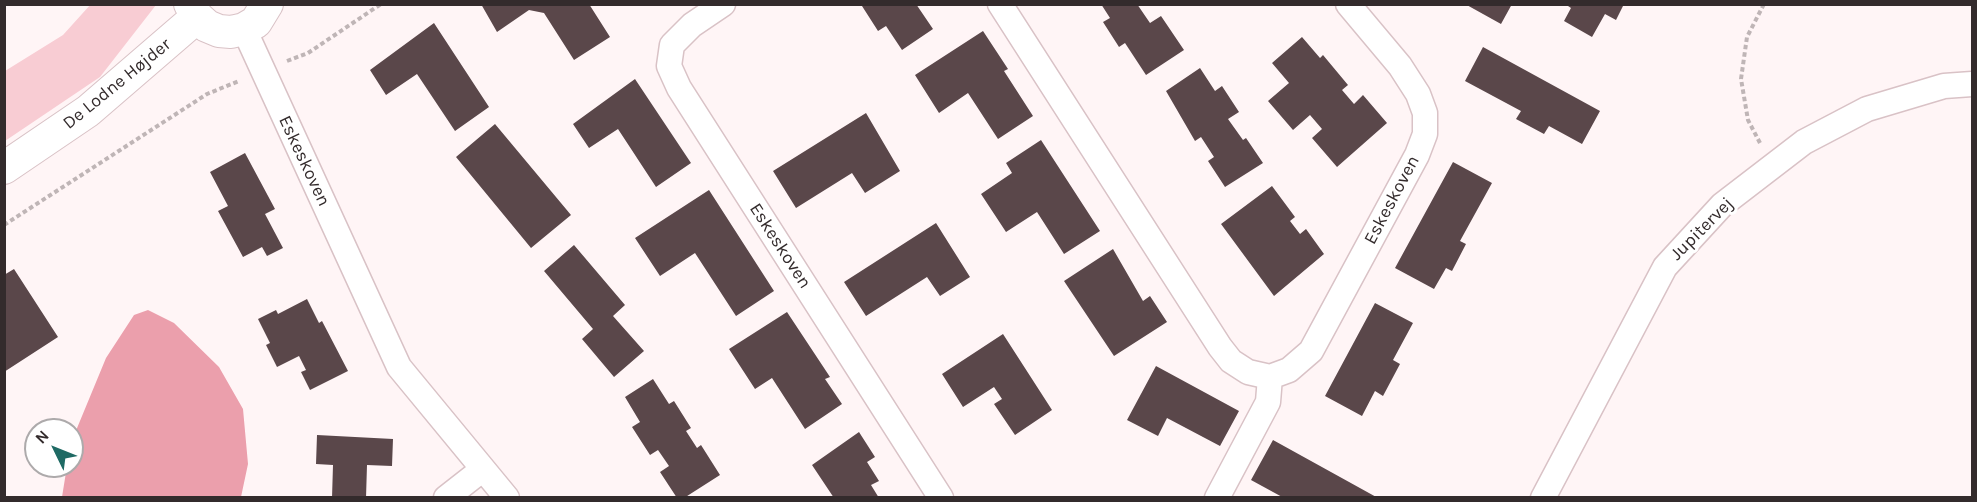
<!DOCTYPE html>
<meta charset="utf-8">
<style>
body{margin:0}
#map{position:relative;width:1977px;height:502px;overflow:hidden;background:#fff5f6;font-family:Karla,sans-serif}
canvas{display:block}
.frame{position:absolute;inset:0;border:6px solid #332b2c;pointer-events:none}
.north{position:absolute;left:24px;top:418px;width:60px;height:60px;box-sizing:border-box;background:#fff;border:2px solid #adaaab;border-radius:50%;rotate:313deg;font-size:16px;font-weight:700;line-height:24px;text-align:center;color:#332b2c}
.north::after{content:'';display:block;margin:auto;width:21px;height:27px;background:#1f6a64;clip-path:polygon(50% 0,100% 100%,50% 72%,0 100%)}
</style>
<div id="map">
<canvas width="1977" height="502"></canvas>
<div class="frame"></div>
<div class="north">N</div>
</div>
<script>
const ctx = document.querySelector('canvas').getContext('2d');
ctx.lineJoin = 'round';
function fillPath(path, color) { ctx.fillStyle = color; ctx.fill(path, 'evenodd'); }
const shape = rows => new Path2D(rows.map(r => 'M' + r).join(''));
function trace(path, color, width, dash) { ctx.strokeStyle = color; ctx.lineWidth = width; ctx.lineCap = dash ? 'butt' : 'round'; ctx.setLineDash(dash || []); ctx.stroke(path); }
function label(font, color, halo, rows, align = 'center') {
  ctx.font = font + ' Karla,sans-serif'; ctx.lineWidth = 6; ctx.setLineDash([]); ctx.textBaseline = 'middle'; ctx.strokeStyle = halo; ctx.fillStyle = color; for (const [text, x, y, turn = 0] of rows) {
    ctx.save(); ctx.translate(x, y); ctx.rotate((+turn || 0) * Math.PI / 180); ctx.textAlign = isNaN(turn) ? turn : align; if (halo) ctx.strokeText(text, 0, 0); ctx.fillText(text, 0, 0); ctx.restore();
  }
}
const green = shape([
 [91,4,156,5,100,77,5,141,5,71,63,35]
]);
const water = shape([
 [148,310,174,323,219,367,243,409,248,464,241,497,62,497,67,466,72,466,75,433,106,358,134,315]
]);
const building = shape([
 [481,4,589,4,610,37,574,60,544,13,529,10,497,32],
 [864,4,916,4,933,29,902,50,886,26,878,31,862,6],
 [1101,4,1137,4,1150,23,1161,16,1184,50,1146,75,1125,43,1119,47,1103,22,1110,18],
 [1465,4,1512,4,1501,24],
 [1565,4,1624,4,1616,20,1605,14,1592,37,1564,21,1571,8],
 [434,23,489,107,455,131,417,74,386,95,370,70],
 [983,31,1008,69,1004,71,1033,116,998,139,968,93,939,113,915,75],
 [1302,37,1320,58,1323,55,1348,85,1342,90,1354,104,1363,95,1387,123,1337,167,1312,138,1322,129,1310,115,1293,130,1268,101,1289,83,1272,63],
 [1483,47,1600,111,1582,144,1549,126,1544,134,1516,119,1521,111,1465,81],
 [1200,68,1215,91,1222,86,1239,112,1228,119,1243,140,1246,138,1263,163,1225,187,1208,161,1214,157,1201,137,1195,141,1166,91],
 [635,79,691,163,656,187,618,129,589,148,573,124],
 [866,113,900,171,865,193,852,173,796,208,773,171],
 [495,124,571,215,531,248,456,157],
 [1041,140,1100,231,1064,254,1037,212,1006,232,981,194,1012,173,1006,163],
 [245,153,275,209,265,214,283,248,267,256,262,247,243,257,218,211,228,206,210,172],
 [1453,162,1492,183,1460,241,1466,244,1452,271,1446,268,1434,289,1395,268],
 [1272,186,1295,217,1290,221,1300,234,1306,229,1324,254,1274,296,1221,224],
 [709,190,774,291,736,316,695,253,660,276,635,238],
 [936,223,970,277,940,296,927,277,866,316,844,282],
 [574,245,625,305,613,316,644,351,614,377,582,339,593,329,544,271],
 [1113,249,1143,301,1150,296,1167,322,1114,356,1064,281],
 [14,269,58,337,4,372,4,275],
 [307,299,319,323,322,321,348,371,310,390,301,372,306,370,299,356,277,367,266,345,270,343,258,319,276,310,278,314],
 [1375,303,1413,323,1393,360,1400,364,1383,396,1375,391,1362,416,1325,396],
 [787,312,830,377,825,379,842,404,805,429,772,378,755,389,729,349],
 [1003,334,1052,410,1015,435,994,404,1002,399,994,387,963,407,942,374],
 [1156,366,1239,411,1220,446,1167,418,1158,436,1127,420],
 [653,379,669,404,674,401,691,428,686,431,697,448,701,445,720,475,684,498,677,498,660,472,669,466,658,450,650,455,632,427,640,422,625,397],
 [859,432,875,457,867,462,879,481,871,485,879,498,834,498,812,465],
 [317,435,393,439,392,466,367,465,366,498,332,498,333,465,316,464],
 [1273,440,1378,498,1284,498,1251,480]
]);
const path = shape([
 [287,61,308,53,381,4],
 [1760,143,1748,120,1741,79,1747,37,1764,4],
 [4,225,207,94,239,81]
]);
const minor = shape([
 [723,4,692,25,672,45,669,66,679,88,941,498],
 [1000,4,1220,347,1231,361,1248,372,1270,377,1289,370,1311,351,1417,155,1425,134,1425,113,1418,94,1400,66,1348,4],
 [244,29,399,367,507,498],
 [446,498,483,469],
 [1217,498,1268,402,1270,377],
 [1543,498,1665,267,1722,205,1804,142,1867,109,1944,86,1972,84]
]);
const tertiary = shape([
 [190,4,197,17,207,26,219,31,231,32,244,29,256,22,267,4],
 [4,168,88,111,197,17]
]);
const streetNames = [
 ["De Lodne Højder",117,84,-39],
 ["Eskeskoven",304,161,65],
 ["Eskeskoven",1392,200,-62],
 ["Jupitervej",1702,229,-45],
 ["Eskeskoven",780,246,57]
];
fillPath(green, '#f8ccd3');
fillPath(water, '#eb9fac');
fillPath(building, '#5a474a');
trace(minor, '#d9c2c6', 27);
trace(tertiary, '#d9c2c6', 34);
trace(path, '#bfb5b6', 4, [4.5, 3]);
trace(minor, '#fff', 24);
trace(tertiary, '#fff', 32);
label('18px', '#332b2c', '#fff', streetNames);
</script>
